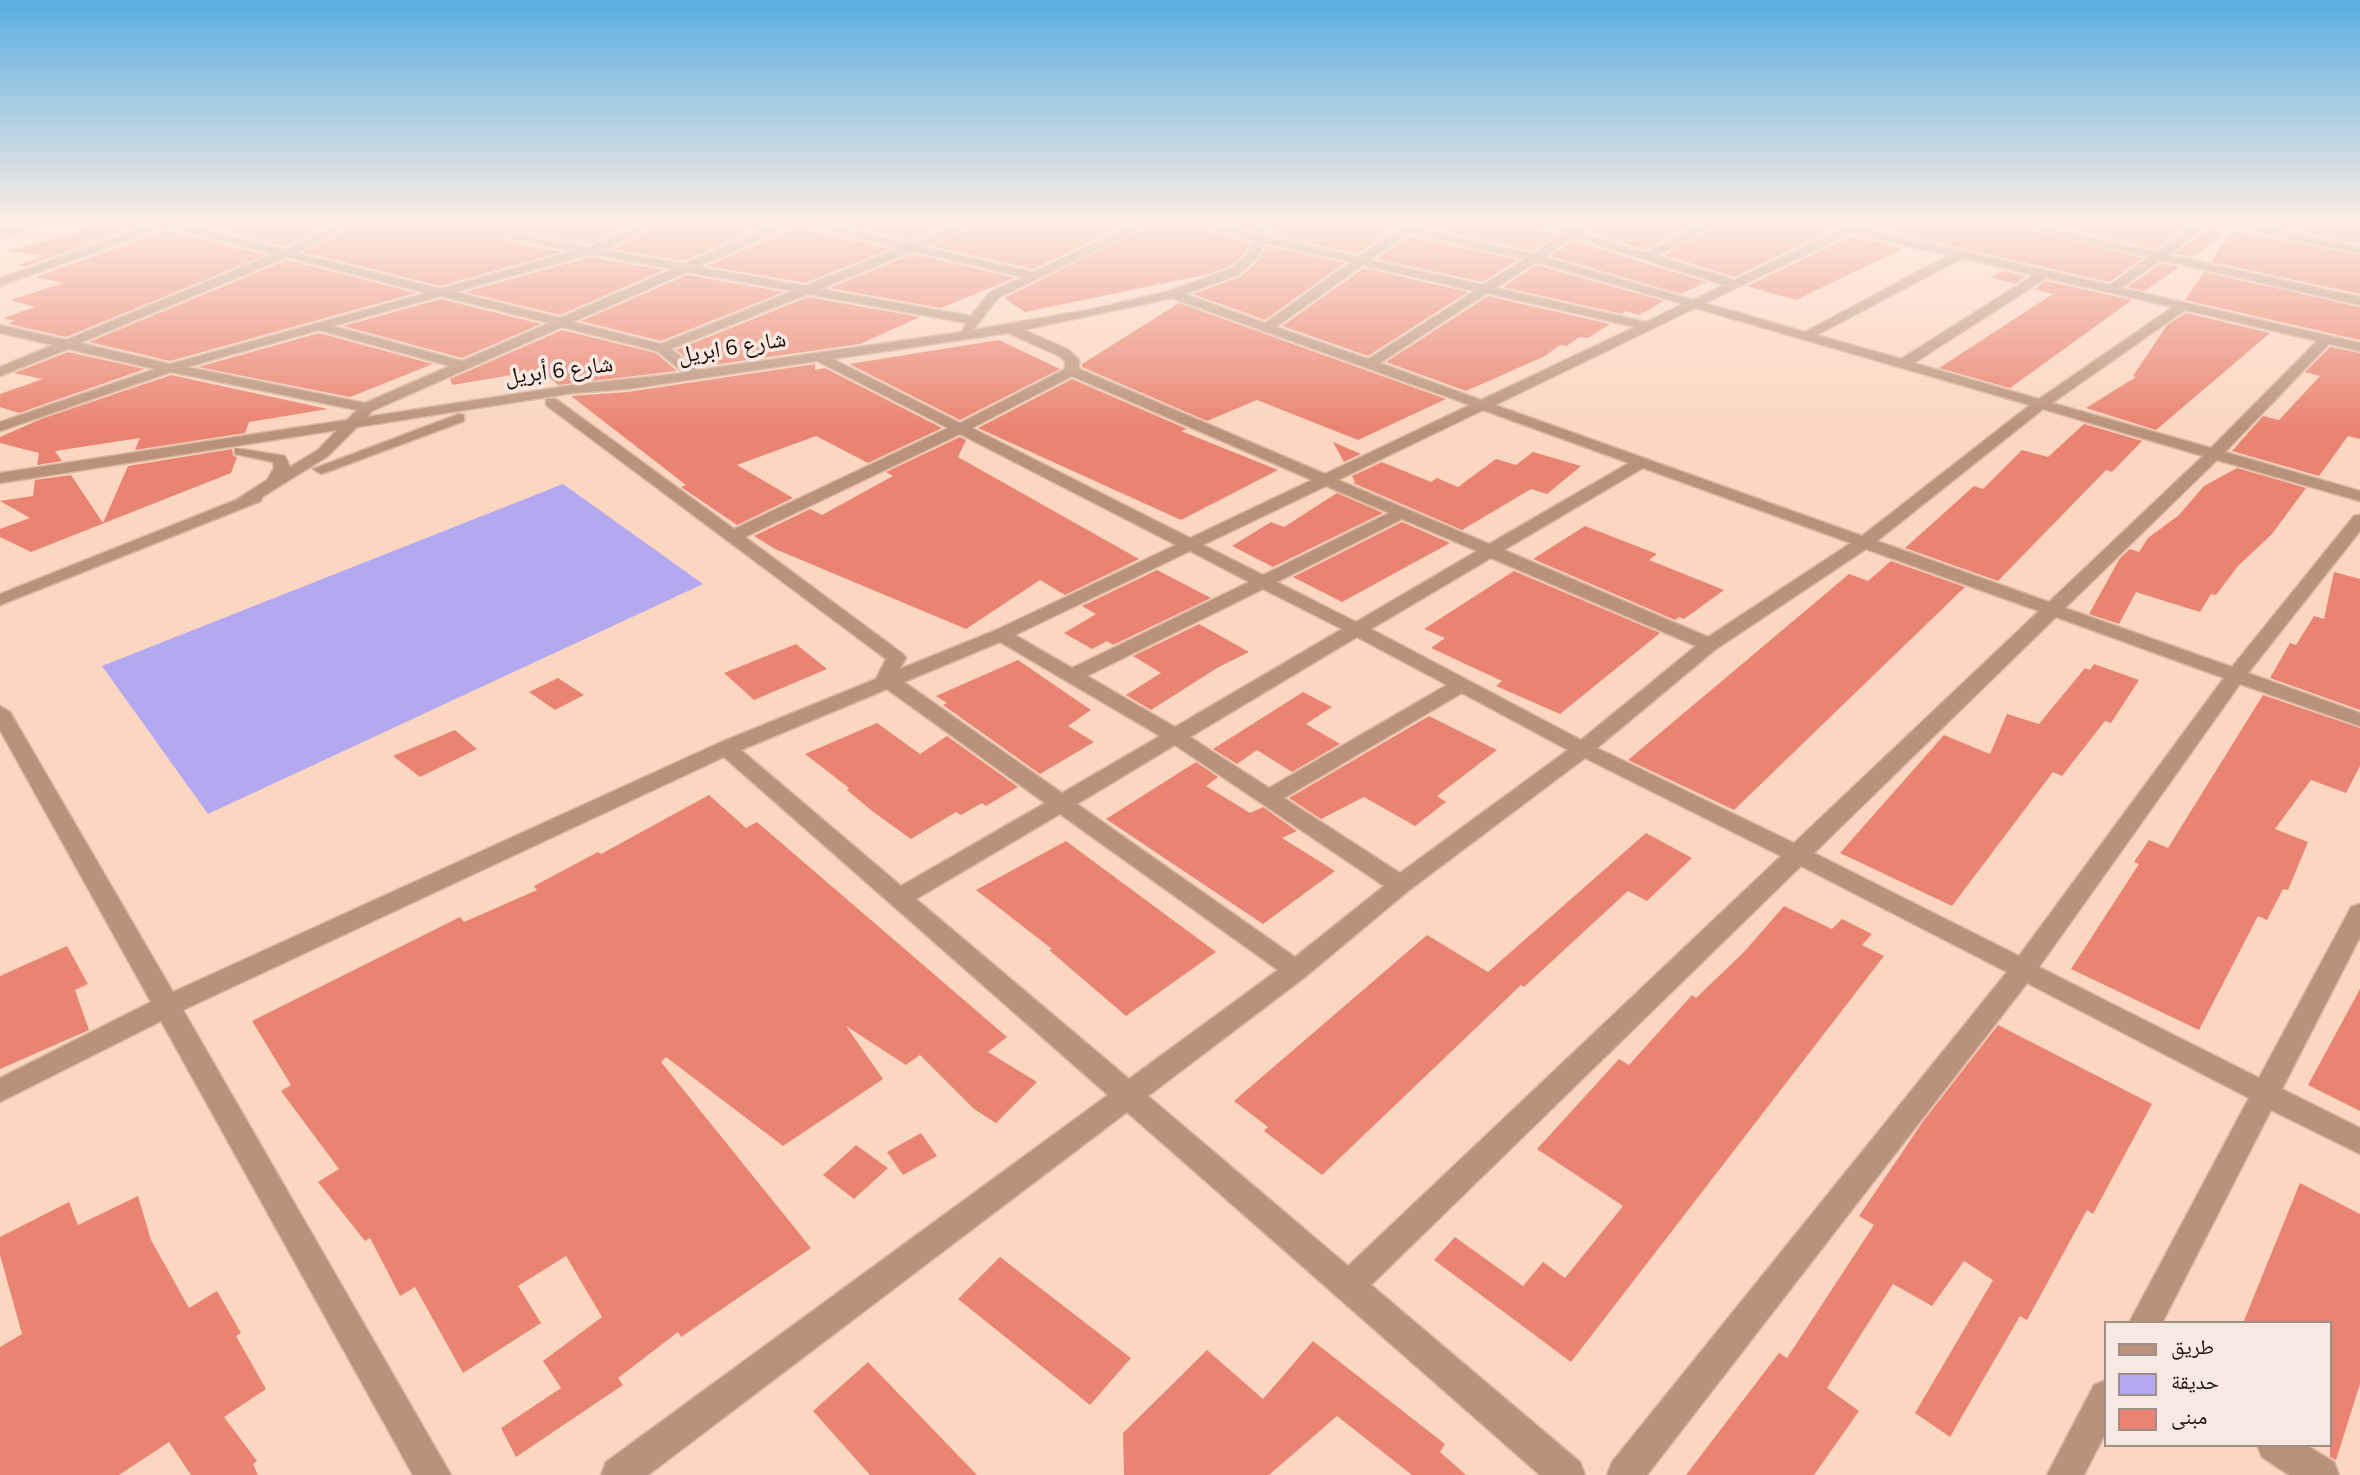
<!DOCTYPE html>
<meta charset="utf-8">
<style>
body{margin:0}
#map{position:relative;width:2360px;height:1475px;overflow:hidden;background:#fbd6c0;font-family:"Zilla Slab","Noto Naskh Arabic",serif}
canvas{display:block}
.legend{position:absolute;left:2104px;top:1321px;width:228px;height:126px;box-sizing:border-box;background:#f6e9e2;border:2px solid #9f8f88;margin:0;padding:9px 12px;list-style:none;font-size:21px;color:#1d0900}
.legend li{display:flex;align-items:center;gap:14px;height:35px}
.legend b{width:35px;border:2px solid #9f8f88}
</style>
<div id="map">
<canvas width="2360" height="1475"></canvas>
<ul class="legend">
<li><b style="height:9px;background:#ba927b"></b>طريق</li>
<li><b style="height:19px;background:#b4a8f1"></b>حديقة</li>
<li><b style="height:19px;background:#ea8472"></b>مبنى</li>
</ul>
</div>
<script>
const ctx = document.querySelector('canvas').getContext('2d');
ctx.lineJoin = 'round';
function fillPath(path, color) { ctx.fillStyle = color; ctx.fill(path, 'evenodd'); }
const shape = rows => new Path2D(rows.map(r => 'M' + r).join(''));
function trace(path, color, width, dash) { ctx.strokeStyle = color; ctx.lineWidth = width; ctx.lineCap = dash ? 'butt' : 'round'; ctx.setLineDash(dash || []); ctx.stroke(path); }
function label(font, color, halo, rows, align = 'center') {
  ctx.font = font + ' "Zilla Slab","Noto Naskh Arabic",serif'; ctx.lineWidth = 7; ctx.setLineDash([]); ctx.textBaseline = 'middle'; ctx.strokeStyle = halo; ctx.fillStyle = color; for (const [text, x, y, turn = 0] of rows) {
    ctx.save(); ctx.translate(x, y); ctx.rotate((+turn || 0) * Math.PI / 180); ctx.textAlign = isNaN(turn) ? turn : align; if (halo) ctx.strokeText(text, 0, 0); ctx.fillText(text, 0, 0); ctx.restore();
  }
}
const green = shape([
 [563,484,703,584,208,814,102,666]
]);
const building = shape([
 [119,221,149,223,26,266,17,265,45,256,8,251],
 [186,221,337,221,285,247],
 [360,221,643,221,589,244,513,232,505,237,510,242,563,252,440,286,303,252],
 [667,221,775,221,684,261,612,249],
 [825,221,960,221,911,241],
 [985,221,1135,221,1033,269,931,246],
 [1158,221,1176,221,1251,243,1244,254,1229,267,1209,274,1025,312,1004,298],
 [1212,221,1257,221,1255,231],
 [1273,221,1364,221,1391,231,1358,254,1270,235],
 [1419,221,1512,221,1557,235,1532,251,1420,226],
 [1599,221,1701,221,1646,250,1587,232],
 [1724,221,1851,221,1734,277,1664,255],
 [1875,221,1996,221,2143,258,2109,282,1868,227],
 [2032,221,2065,221,2089,226,2097,221,2134,224,2138,221,2169,221,2190,225,2156,249],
 [2247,221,2334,221,2360,226,2360,244],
 [796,227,797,227,891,249,805,283,707,266],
 [2208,229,2226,233,2192,257,2174,254],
 [166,230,266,255,66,337,13,325,8,323,16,321,3,318,35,307,11,300,63,283,36,277],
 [2232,230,2360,255,2360,294,2211,262],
 [1409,236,1518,260,1483,282,1376,259],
 [1851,236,1904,248,1796,300,1747,286],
 [1573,240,1642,262,1707,282,1680,294,1550,256],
 [1266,246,1345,263,1265,320,1193,294,1240,277,1257,262],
 [913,254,1015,278,941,308,829,288],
 [590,257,664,270,560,315,465,292],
 [287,260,416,293,170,361,89,342],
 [2162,263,2179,267,2145,291,2127,287],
 [1536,265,1664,301,1639,315,1626,311,1622,314,1503,287],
 [1364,268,1468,292,1368,356,1282,326],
 [2004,271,2027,276,2015,284,1990,277],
 [2204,272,2360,307,2360,340,2185,300],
 [687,275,784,292,661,341,581,321],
 [2046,281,2132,300,2010,388,1939,368,2053,294,2034,289],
 [1488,296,1610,324,1588,338,1579,337,1567,346,1560,345,1545,356,1466,391,1386,362],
 [808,297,920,317,860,344,699,367,676,350],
 [441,299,541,324,462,358,343,326],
 [1179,303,1446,399,1358,440,1257,400,1207,421,1082,367,1082,364],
 [2186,313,2270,333,2156,430,2086,408,2136,377,2133,376,2167,325],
 [562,330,656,353,677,371,558,385,541,370,452,385,450,379],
 [319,333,433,364,350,397,198,367],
 [999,340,1060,369,960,420,849,364],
 [2330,347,2360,353,2360,439,2348,436,2319,476,2232,451,2263,416,2279,420,2320,376,2305,372],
 [68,352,145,369,19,413,0,407,0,394,43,379,14,373],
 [815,364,815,370,825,368,942,428,868,463,816,436,737,465,793,498,737,525,681,487,686,485,571,396,627,392],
 [171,375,328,409,249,422,245,433,135,450,140,438,55,451,62,461,37,465,39,453,0,443,0,437,41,419],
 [1072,379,1187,429,1181,431,1278,470,1181,520,978,428],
 [2084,424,2142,441,2112,472,2106,470,1998,581,1905,548,1974,486,1983,489,2022,450,2048,457],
 [960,437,966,440,958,457,1139,559,1065,595,1040,580,966,629,775,549,754,536,810,509,822,515,893,476,886,472],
 [1333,442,1361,454,1344,462],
 [232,449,233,456,237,457,231,473,31,552,0,537,0,529,30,518,0,501,33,496,35,480,71,475,103,523,128,466],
 [1533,452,1581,466,1547,494,1531,489,1462,530,1353,483,1355,482,1352,476,1382,462,1431,482,1437,478,1458,487,1496,459,1516,465],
 [2237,468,2306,488,2272,534,2238,566,2216,595,2211,594,2200,612,2136,592,2119,624,2089,614,2120,558,2130,549,2139,552,2148,538,2179,515,2204,486],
 [1337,493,1383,513,1273,567,1232,546,1271,522,1284,527],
 [1402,522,1450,543,1342,602,1293,577],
 [1585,526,1657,554,1649,560,1724,590,1684,619,1679,617,1675,620,1533,559],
 [1891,561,1965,587,1734,810,1628,760,1849,574,1868,581],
 [1157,570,1211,598,1113,645,1107,641,1092,649,1064,633,1096,614,1082,606],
 [1514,571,1660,633,1560,714,1496,686,1502,681,1431,648,1445,638,1424,629],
 [2334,572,2360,579,2360,710,2270,678,2290,643,2296,645,2314,616,2324,619],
 [1199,624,1249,652,1217,668,1151,710,1126,695,1161,673,1133,656],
 [796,644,827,669,754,700,724,673],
 [1018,660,1091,710,1068,726,1094,742,1040,774,943,705,947,703,936,696],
 [2094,664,2139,680,2111,723,2105,721,2062,776,2053,772,1952,906,1840,853,1944,735,1990,754,2007,714,2039,724,2085,668,2090,670],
 [558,678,584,695,555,710,529,692],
 [1303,692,1332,707,1306,724,1340,744,1292,772,1257,750,1237,764,1213,749],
 [2263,695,2360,728,2360,766,2346,793,2311,780,2275,829,2308,842,2288,890,2283,889,2267,920,2258,916,2199,1030,2071,969,2139,864,2134,862,2149,840,2168,848],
 [1429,716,1497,750,1437,796,1446,802,1415,826,1364,797,1321,819,1289,798],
 [877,723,920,754,947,736,1018,787,986,806,982,803,961,815,956,812,911,839,872,811,847,790,849,788,805,754],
 [455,730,477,749,420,777,393,756],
 [1196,762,1218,777,1206,786,1250,813,1263,807,1297,831,1282,838,1335,871,1263,924,1106,819],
 [709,795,746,828,757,822,1007,1037,988,1052,1037,1082,996,1123,974,1109,920,1055,906,1065,846,1026,883,1079,783,1146,666,1057,661,1062,811,1248,681,1337,678,1332,618,1378,623,1385,516,1457,501,1428,561,1388,543,1361,602,1317,566,1256,518,1286,541,1323,463,1373,415,1287,400,1296,370,1238,365,1241,318,1182,339,1169,281,1091,291,1085,252,1021,460,917,464,922,537,890,534,886,598,852,601,854],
 [1646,833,1692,858,1647,901,1628,891,1524,987,1521,985,1322,1175,1264,1131,1268,1127,1234,1101,1427,935,1488,972],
 [1066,841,1216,952,1126,1016,1049,950,1052,949,976,890],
 [1784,906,1832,929,1842,919,1872,934,1862,945,1884,956,1571,1362,1434,1260,1455,1237,1523,1286,1543,1262,1565,1278,1623,1206,1537,1149,1619,1059,1629,1065,1692,995,1696,998,1744,952],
 [67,946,88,984,75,990,89,1030,0,1069,0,976],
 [2360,989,2360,1111,2308,1085],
 [1998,1025,2152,1104,2093,1214,2087,1210,2027,1320,2020,1316,1950,1437,1915,1413,1993,1280,1964,1261,1932,1306,1893,1284,1827,1388,1859,1411,1814,1475,1686,1475,1779,1353,1787,1358,1874,1225,1859,1216,1924,1120],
 [921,1133,937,1156,903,1175,887,1152],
 [856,1145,888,1168,854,1199,823,1175],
 [2300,1183,2360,1214,2360,1384,2336,1460,2330,1457,2330,1323,2243,1323],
 [138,1196,151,1240,189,1308,217,1291,241,1333,236,1336,266,1389,224,1417,257,1461,253,1464,258,1475,191,1475,169,1442,119,1475,0,1475,0,1347,22,1334,0,1255,0,1237,69,1202,78,1225],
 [1000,1257,1131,1358,1090,1405,958,1299],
 [1313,1341,1445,1444,1440,1452,1466,1475,1412,1475,1337,1416,1269,1475,1124,1475,1123,1433,1207,1350,1263,1399],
 [868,1362,977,1475,870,1475,813,1411]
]);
const minor = shape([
 [35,221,52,221,0,239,0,232,35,221],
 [151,221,175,221,285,250,343,221,357,221,296,253,440,289,574,251,510,239,508,237,514,234,589,247,650,221,665,221,603,250,684,264,782,221,812,221,911,244,968,221,983,221,923,247,1033,272,1142,221,1156,221,998,298,973,330,1093,309,1169,291,1230,269,1246,256,1255,241,1178,221,1199,221,1257,234,1260,221,1270,221,1267,237,1359,257,1397,230,1366,221,1404,225,1415,221,1418,224,1415,228,1533,254,1563,234,1527,221,1544,221,1570,229,1583,221,1596,221,1581,233,1646,253,1707,221,1721,221,1657,256,1734,280,1858,221,1872,221,1861,228,2110,285,2149,257,1998,221,2019,221,2157,252,2201,221,2233,221,2360,247,2360,253,2212,223,2168,255,2360,297,2360,305,2161,260,2121,288,2360,343,2360,351,2329,344,2225,452,2360,491,2360,501,2217,460,2065,608,2232,667,2354,516,2360,515,2360,531,2248,673,2360,713,2360,726,2240,684,2039,967,2259,1078,2348,913,2351,907,2360,904,2360,937,2282,1089,2360,1128,2360,1154,2271,1110,2162,1323,2129,1323,2249,1098,2027,983,1647,1475,1607,1475,1612,1462,2007,972,1801,866,1371,1285,1580,1462,1585,1475,1540,1475,1127,1112,648,1475,601,1475,606,1462,1108,1095,724,757,183,1010,451,1475,413,1475,161,1021,0,1102,0,1078,151,1002,0,730,0,706,10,712,173,992,719,743,876,679,886,659,546,405,546,399,556,399,734,529,948,428,817,361,627,389,573,393,357,427,328,456,262,497,261,501,0,605,0,594,236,500,267,480,274,468,273,462,235,454,235,448,285,456,290,467,318,450,337,430,0,483,0,473,347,420,357,410,171,372,0,431,0,422,155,369,68,349,0,376,0,367,53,345,0,333,0,325,66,340,274,254,166,227,0,286,0,278,154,224,151,221],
 [795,224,797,224,900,248,805,286,698,267,795,224],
 [1408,233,1525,259,1483,285,1370,260,1408,233],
 [1851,233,1949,255,1805,332,1705,303,1851,233],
 [1573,237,1643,259,1724,285,1693,300,1544,257,1573,237],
 [1265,243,1351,262,1265,323,1185,294,1238,275,1255,260,1265,243],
 [913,251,1023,277,990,292,971,316,820,289,913,251],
 [590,254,673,269,560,318,455,292,590,254],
 [287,257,426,293,170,364,80,343,287,257],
 [1962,258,2034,275,1901,359,1817,335,1962,258],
 [1536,262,1683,304,1646,322,1496,288,1536,262],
 [1363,265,1475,291,1368,359,1276,327,1363,265],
 [687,272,793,291,661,344,573,322,687,272],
 [2046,278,2173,307,2039,399,1914,363,2046,278],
 [1487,293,1635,327,1481,400,1380,363,1487,293],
 [808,294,966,323,962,332,698,370,671,349,808,294],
 [441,296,549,323,462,361,333,326,441,296],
 [1172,298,1470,405,1325,474,1079,369,1079,360,1069,350,1024,330,1172,298],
 [1695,308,2030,405,1862,536,1495,405,1695,308],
 [2185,310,2317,341,2211,448,2052,403,2185,310],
 [562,327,657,351,684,373,573,385,367,417,372,411,562,327],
 [319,330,450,366,365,403,187,367,319,330],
 [1008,333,1059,356,1065,361,1065,369,960,423,833,359,1008,333],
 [1072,376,1312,480,1190,538,972,428,1072,376],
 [2043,409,2203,456,2049,602,1877,541,2043,409],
 [1483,410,1629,463,1489,544,1338,480,1483,410],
 [960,434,1176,545,994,631,900,669,906,658,903,654,745,537,960,434],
 [1643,468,1851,543,1708,637,1504,550,1643,468],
 [1326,486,1389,513,1263,575,1203,545,1326,486],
 [1402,519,1477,551,1356,622,1277,582,1402,519],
 [1866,549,2039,611,1794,843,1597,748,1716,649,1866,549],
 [1190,551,1249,582,1072,668,1015,635,1190,551],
 [1491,558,1696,646,1581,740,1371,629,1491,558],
 [1263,589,1342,629,1175,727,1087,676,1263,589],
 [2056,617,2224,678,2019,956,1814,853,2056,617],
 [1357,637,1447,685,1269,788,1190,737,1357,637],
 [1000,642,1160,736,1062,793,904,682,1000,642],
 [887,689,1045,803,901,886,741,750,887,689],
 [1462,693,1568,750,1400,873,1284,798,1462,693],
 [1175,745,1384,886,1295,957,1077,804,1175,745],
 [1585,758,1781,856,1348,1266,1148,1096,1305,977,1408,891,1585,758],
 [1060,814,1278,970,1129,1079,916,899,1060,814],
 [459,414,464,415,464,421,327,472,321,474,313,469,459,414],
 [2106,1380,2106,1432,2084,1475,2047,1475,2094,1385,2106,1380],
 [2257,1445,2306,1445,2334,1462,2339,1475,2289,1475,2262,1457,2257,1445]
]);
const farStreetnames = [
 ["شارع 6 ابريل",732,348,-9],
 ["شارع 6 أبريل",559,371,-7]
];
fillPath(green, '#b4a8f1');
fillPath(building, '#ea8472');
trace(minor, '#d7b5a1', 3);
fillPath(minor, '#ba927b');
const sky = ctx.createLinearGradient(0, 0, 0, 428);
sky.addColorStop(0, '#59aee2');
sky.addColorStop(0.52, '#fdede3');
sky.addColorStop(1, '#fdede300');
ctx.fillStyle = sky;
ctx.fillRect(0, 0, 2360, 428);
label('23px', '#1d0900', '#f6e9e2', farStreetnames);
</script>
